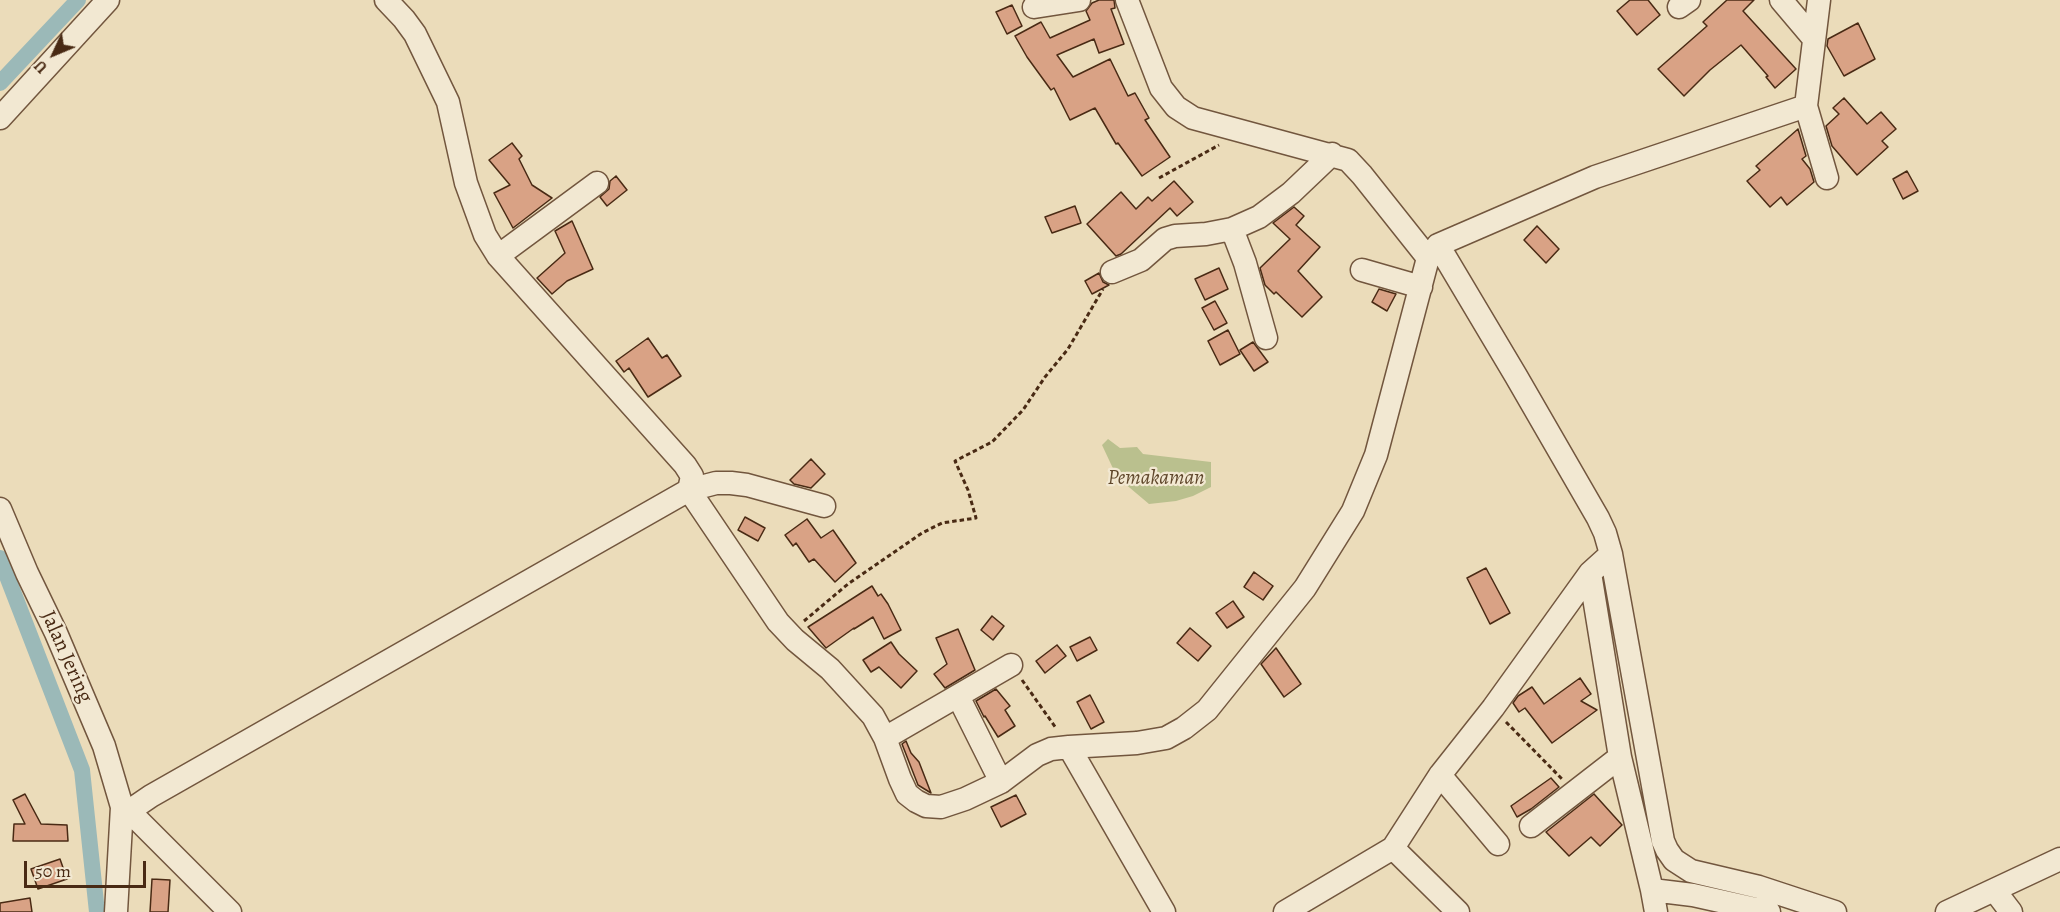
<!DOCTYPE html>
<style>
body{margin:0}
#map{position:relative;width:2060px;height:912px;overflow:hidden;background:#ebdcba;font-family:Alegreya,serif}
canvas{display:block}
.north{position:absolute;left:24px;top:24px;width:60px;height:60px;-webkit-text-stroke:4px #f2e8d2;paint-order:stroke;rotate:226deg;font-size:16px;font-weight:700;line-height:24px;text-align:center;color:#492a14}
.north::after{content:'';display:block;margin:auto;width:21px;height:27px;background:#492a14;clip-path:polygon(50% 0,100% 100%,50% 72%,0 100%)}
.scale{position:absolute;left:24px;top:861px;width:122px;height:27px;box-sizing:border-box;border:3px solid #492a14;border-top:0;padding-left:8px;font-size:18px;line-height:21px;white-space:nowrap;color:#492a14;-webkit-text-stroke:4px #f2e8d2;paint-order:stroke}
</style>
<div id="map">
<canvas width="2060" height="912"></canvas>
<div class="north">U</div>
<div class="scale">50 m</div>
</div>
<script>
const ctx = document.querySelector('canvas').getContext('2d');
ctx.lineJoin = 'round';
function fillPath(path, color) { ctx.fillStyle = color; ctx.fill(path, 'evenodd'); }
const shape = rows => new Path2D(rows.map(r => 'M' + r).join(''));
function trace(path, color, width, dash) { ctx.strokeStyle = color; ctx.lineWidth = width; ctx.lineCap = dash ? 'butt' : 'round'; ctx.setLineDash(dash || []); ctx.stroke(path); }
function label(font, color, halo, rows, align = 'center') {
  ctx.font = font + ' Alegreya,serif'; ctx.lineWidth = 4.5; ctx.setLineDash([]); ctx.textBaseline = 'middle'; ctx.strokeStyle = halo; ctx.fillStyle = color; for (const [text, x, y, turn = 0] of rows) {
    ctx.save(); ctx.translate(x, y); ctx.rotate((+turn || 0) * Math.PI / 180); ctx.textAlign = isNaN(turn) ? turn : align; if (halo) ctx.strokeText(text, 0, 0); ctx.fillText(text, 0, 0); ctx.restore();
  }
}
const green = shape([
 [1108,439,1120,448,1137,447,1143,454,1211,462,1211,487,1193,496,1176,501,1149,504,1117,477,1102,445]
]);
const canal = shape([
 [0,83,78,0],
 [0,558,82,770,97,912]
]);
const building = shape([
 [1099,0,1114,0,1115,8,1111,9,1124,44,1099,53,1094,39,1057,55,1073,77,1110,59,1128,96,1135,93,1149,118,1145,120,1170,157,1142,176,1118,143,1116,144,1095,108,1070,120,1054,88,1051,90,1027,57,1015,36,1041,22,1050,38,1090,20,1086,11,1092,3,1099,0],
 [1630,0,1648,0,1660,15,1637,35,1617,11,1630,0],
 [1727,0,1754,0,1743,11,1796,69,1775,88,1766,77,1768,76,1741,45,1710,70,1684,96,1658,69,1707,26,1703,22,1727,0],
 [1012,5,1022,26,1007,34,996,12,1012,5],
 [1858,23,1875,59,1844,76,1827,46,1828,39,1858,23],
 [1844,98,1867,124,1881,112,1896,129,1882,141,1888,147,1857,175,1832,146,1826,126,1839,114,1833,108,1844,98],
 [1798,129,1806,156,1802,159,1810,169,1814,182,1787,205,1781,197,1770,207,1747,181,1760,170,1756,166,1798,129],
 [512,143,522,156,519,159,532,185,552,198,513,228,494,193,510,185,489,160,512,143],
 [1907,171,1918,191,1903,199,1893,179,1907,171],
 [616,176,627,190,607,206,600,197,609,189,610,181,616,176],
 [1174,181,1193,202,1177,216,1170,208,1121,254,1116,256,1087,224,1121,192,1136,209,1148,197,1152,201,1174,181],
 [1075,206,1081,223,1052,233,1045,217,1075,206],
 [1294,207,1304,216,1296,225,1320,247,1298,271,1322,297,1302,317,1276,292,1274,294,1265,285,1260,268,1290,239,1273,223,1294,207],
 [572,221,593,269,567,281,552,294,537,278,565,253,555,231,572,221],
 [1537,226,1559,249,1546,263,1524,240,1537,226],
 [1219,268,1228,289,1205,300,1195,279,1219,268],
 [1099,273,1103,282,1109,285,1092,294,1085,281,1099,273],
 [1379,289,1396,294,1387,311,1372,302,1379,289],
 [1215,301,1227,323,1214,330,1202,308,1215,301],
 [1228,330,1240,354,1220,365,1208,341,1228,330],
 [648,338,662,358,667,355,681,376,648,397,629,368,624,372,616,361,648,338],
 [1253,342,1268,362,1254,371,1240,350,1253,342],
 [811,459,825,474,811,488,794,484,790,480,811,459],
 [745,517,765,528,758,541,738,530,745,517],
 [807,519,821,538,833,530,856,563,835,582,814,559,809,562,796,543,793,546,785,535,807,519],
 [1486,568,1510,613,1490,624,1467,578,1486,568],
 [1254,572,1273,586,1263,600,1244,587,1254,572],
 [872,586,878,596,881,594,888,604,901,630,884,639,873,617,854,629,854,628,826,648,808,627,872,586],
 [1233,601,1244,617,1227,628,1216,613,1233,601],
 [992,616,1004,626,993,640,981,630,992,616],
 [1190,628,1211,646,1198,661,1177,643,1190,628],
 [958,629,975,670,945,688,934,674,947,664,936,638,958,629],
 [1090,637,1097,650,1077,661,1070,647,1090,637],
 [891,642,899,654,917,671,901,688,879,667,871,672,863,660,891,642],
 [1057,645,1066,656,1045,673,1036,661,1057,645],
 [1276,648,1301,684,1284,697,1261,664,1276,648],
 [1580,678,1591,694,1581,701,1597,710,1552,743,1525,708,1519,712,1513,703,1518,696,1532,687,1544,704,1580,678],
 [996,689,1010,706,1005,710,1015,726,998,737,985,716,984,717,976,701,996,689],
 [1090,695,1104,722,1091,729,1077,702,1090,695],
 [906,741,911,753,919,762,931,793,918,785,902,744,906,741],
 [1551,778,1559,787,1531,809,1517,817,1511,806,1551,778],
 [25,794,41,824,67,825,68,841,13,841,14,824,25,824,13,800,25,794],
 [1594,794,1622,825,1600,846,1591,837,1569,856,1546,832,1594,794],
 [1016,795,1026,814,1001,827,991,807,1016,795],
 [60,859,67,879,38,889,31,869,60,859],
 [152,879,170,880,168,912,150,912,152,879],
 [30,898,32,912,0,912,0,903,30,898]
]);
const path = shape([
 [1159,178,1219,145],
 [804,621,848,584,922,533,942,523,976,518,968,490,955,461,992,442,1023,410,1045,377,1068,349,1103,289],
 [1022,680,1056,728],
 [1506,722,1563,780]
]);
const minor = shape([
 [386,0,404,19,415,34,448,102,466,183,485,235,498,256,685,465,692,476,689,490],
 [1127,0,1161,88,1176,107,1193,118,1348,160,1362,175,1428,258],
 [1781,0,1814,39],
 [1819,0,1806,106,1827,178],
 [1034,7,1079,0],
 [1679,7,1689,0],
 [0,118,108,0],
 [1232,229,1245,263,1266,338],
 [1438,245,1516,376,1598,518,1605,533,1611,554,1663,841,1667,850,1674,860,1691,871,1759,887,1835,912],
 [498,256,597,183],
 [1362,270,1421,287],
 [1112,272,1141,260,1165,239,1175,236,1206,234,1232,229,1259,217,1291,193,1332,154],
 [689,490,778,622,795,640,830,669,873,716,885,738,900,779,907,794,916,801,926,806,941,807,965,799,1001,782,1037,755,1051,749,1069,747],
 [0,509,27,573,56,633,104,746,122,807,116,912],
 [1590,573,1620,757,1652,890,1693,895,1769,912],
 [958,696,1001,782],
 [885,738,1011,665],
 [1440,775,1498,844],
 [122,807,129,811,230,912],
 [129,811,151,796,689,490,716,483,731,483,747,485,824,506],
 [1531,826,1620,757],
 [1393,848,1458,912],
 [1652,890,1656,912],
 [1995,891,2011,912],
 [1164,912,1069,747,1137,743,1166,738,1184,728,1207,710,1305,588,1353,511,1376,455,1428,258,1438,245,1595,177,1806,106],
 [1285,912,1393,848,1440,775,1493,708,1590,573,1611,554],
 [1947,912,2060,859]
]);
const parkNames = [
 ["Pemakaman",1156,479]
];
const streetNames = [
 ["Jalan Jering",66,657,66]
];
fillPath(green, '#bac08e');
trace(canal, '#9bb9b8', 16);
fillPath(building, '#d9a285');
trace(building, '#492a14', 1.5);
trace(minor, '#72563e', 25);
trace(path, '#492a14', 3, [4.5, 3]);
trace(minor, '#f2e8d2', 22);
label('italic 21px', '#60482c', '#f2e8d2', parkNames);
label('21px', '#492a14', '#f2e8d2', streetNames);
</script>
